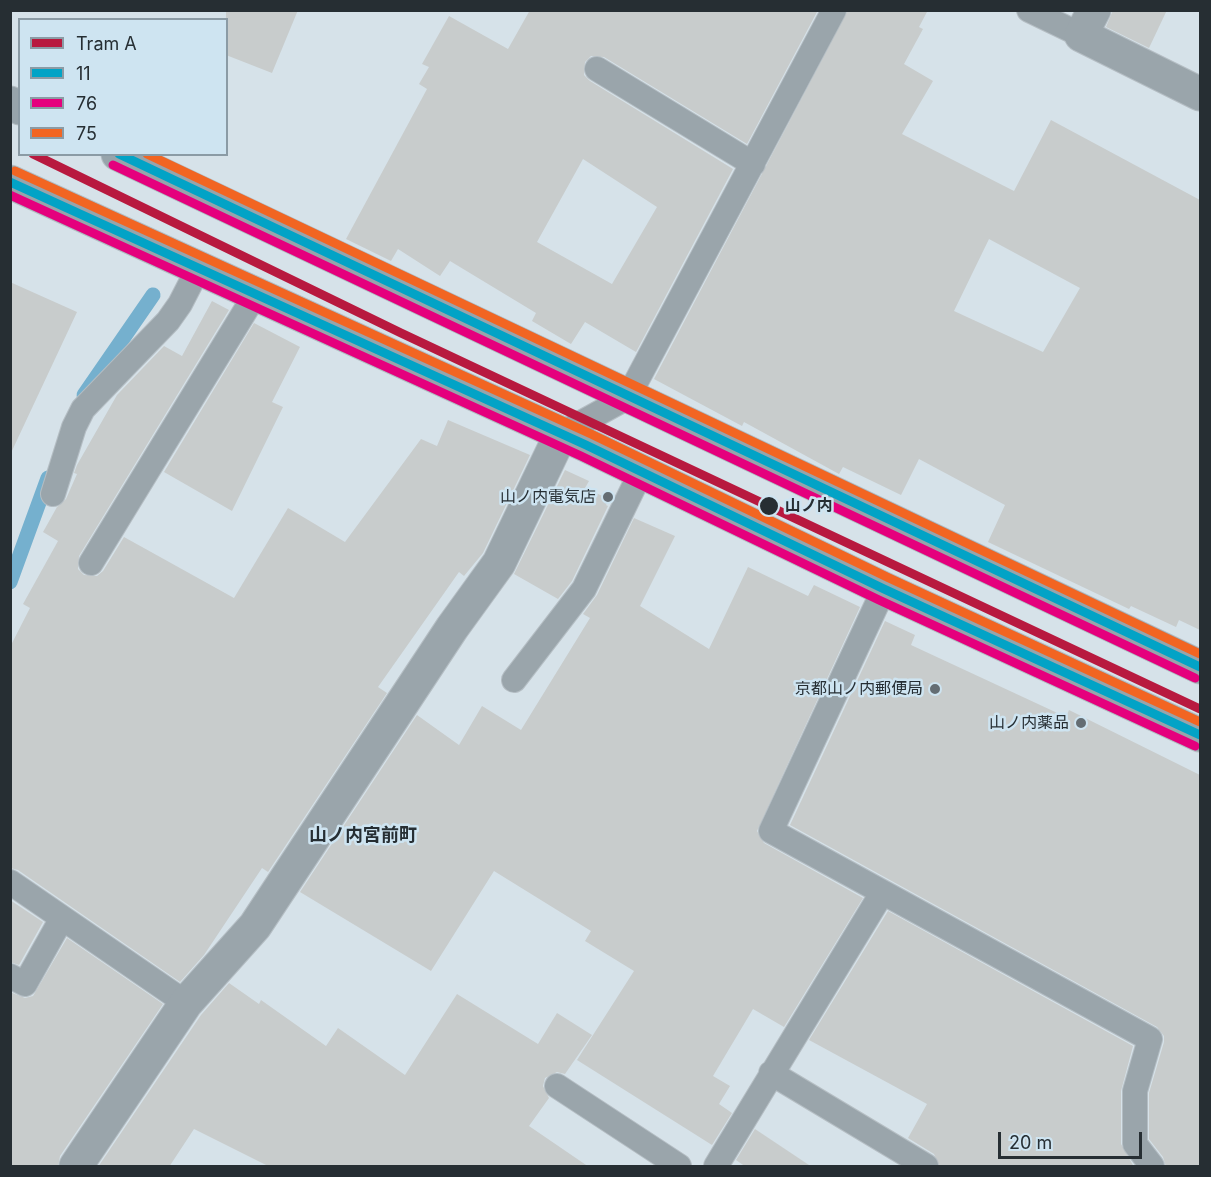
<!DOCTYPE html>
<meta charset="utf-8">
<style>
body{margin:0}
#map{position:relative;width:1211px;height:1177px;overflow:hidden;background:#d6e2e9;font-family:Inter,sans-serif}
canvas{display:block}
.frame{position:absolute;inset:0;border:12px solid #262e33;pointer-events:none}
.legend{position:absolute;left:18px;top:18px;width:210px;height:138px;box-sizing:border-box;background:#cee4f1;border:2px solid #8b9ba5;margin:0;padding:8px 10px;list-style:none;font-size:18px;color:#262e33}
.legend li{display:flex;align-items:center;gap:12px;height:30px}
.legend b{width:30px;border:2px solid #8b9ba5}
.scale{position:absolute;left:998px;top:1132px;width:144px;height:27px;box-sizing:border-box;border:3px solid #262e33;border-top:0;padding-left:8px;font-size:18px;line-height:21px;white-space:nowrap;color:#262e33;-webkit-text-stroke:4px #cee4f1;paint-order:stroke}
</style>
<div id="map">
<canvas width="1211" height="1177"></canvas>
<div class="frame"></div>
<ul class="legend">
<li><b style="height:8px;background:#b8193f"></b>Tram A</li>
<li><b style="height:8px;background:#02a3c6"></b>11</li>
<li><b style="height:8px;background:#e5007d"></b>76</li>
<li><b style="height:8px;background:#f26522"></b>75</li>
</ul>
<div class="scale">20 m</div>
</div>
<script>
const ctx = document.querySelector('canvas').getContext('2d');
ctx.lineJoin = 'round';
const shape = rows => new Path2D(rows.map(r => 'M' + r).join(''));
function trace(path, color, width, dash) { ctx.strokeStyle = color; ctx.lineWidth = width; ctx.lineCap = dash ? 'butt' : 'round'; ctx.setLineDash(dash || []); ctx.stroke(path); }
function fillPath(path, color) { ctx.fillStyle = color; ctx.fill(path, 'evenodd'); }
function label(font, color, halo, rows, align = 'center') {
  ctx.font = font + ' Inter,"Noto Sans JP",sans-serif'; ctx.lineWidth = 5; ctx.setLineDash([]); ctx.textBaseline = 'middle'; ctx.strokeStyle = halo; ctx.fillStyle = color; for (const [text, x, y, turn = 0] of rows) {
    ctx.save(); ctx.translate(x, y); ctx.rotate((+turn || 0) * Math.PI / 180); ctx.textAlign = isNaN(turn) ? turn : align; if (halo) ctx.strokeText(text, 0, 0); ctx.fillText(text, 0, 0); ctx.restore();
  }
}
const stream = shape([
 [84,395,153,295],
 [10,582,48,478]
]);
const building = shape([
 [226,10,298,10,272,73,226,55],
 [530,10,818,10,747,144,604,57,591,56,585,62,584,75,590,81,733,169,636,352,585,322,571,344,532,321,536,313,450,261,440,276,398,249,391,261,346,239,427,89,419,84,429,67,422,64,449,16,508,49],
 [583,159,657,207,612,284,537,242],
 [848,10,928,10,919,27,923,29,904,64,933,81,902,134,1014,191,1051,120,1200,200,1200,630,1179,620,1176,627,1131,606,1129,609,988,542,1005,505,919,459,901,495,843,467,839,474,744,422,742,426,654,379],
 [989,239,1080,288,1043,352,954,311],
 [1113,10,1167,10,1149,48,1106,27],
 [10,282,77,312,10,455],
 [212,301,229,310,79,556,78,569,84,575,97,576,103,571,124,537,234,598,288,508,345,542,421,439,437,446,448,420,530,455,483,553,464,576,459,572,378,687,387,693,268,872,262,868,204,955,180,982,18,870,10,868,10,647,30,608,23,604,58,541,43,532,57,507,66,499,77,474,74,473,77,465,117,395,164,346,182,356],
 [254,323,300,347,272,402,283,407,232,511,164,472],
 [565,470,589,481,585,488,609,499,606,505,608,506,572,581,558,599,514,574],
 [634,518,675,536,640,606,709,649,748,567,808,596,814,585,860,607,757,831,764,843,863,898,784,1027,753,1009,713,1076,730,1086,719,1104,732,1113,712,1145,577,1060,634,971,585,941,591,931,494,871,431,971,300,892,417,715,459,745,482,706,521,730,590,618,583,614,597,595],
 [885,621,915,635,911,645,1066,717,1069,710,1200,775,1200,1167,1166,1167,1163,1157,1149,1139,1149,1093,1164,1042,1164,1036,1157,1027,790,825],
 [10,900,43,922,19,965,10,962],
 [888,911,1133,1046,1121,1091,1121,1144,1134,1167,940,1167,934,1154,908,1138,927,1104,809,1040],
 [67,938,163,1004,60,1156,58,1167,10,1167,10,992,25,998,33,996],
 [229,983,259,1004,261,1000,326,1046,338,1028,405,1075,457,994,538,1044,557,1013,592,1035,565,1074,557,1072,545,1078,543,1086,549,1098,529,1126,589,1167,270,1167,194,1129,169,1167,98,1167,201,1015],
 [755,1129,812,1167,746,1167,736,1160]
]);
const lane = shape([
 [1029,10,1081,35],
 [597,69,753,164],
 [561,434,628,397,834,10],
 [53,494,74,427,83,409,168,321,180,304,198,269],
 [91,563,255,295],
 [884,589,771,831,1150,1039,1135,1091,1135,1144,1152,1166],
 [514,680,584,589,641,472],
 [10,882,186,1003],
 [10,976,25,984,62,918],
 [771,1073,926,1166],
 [557,1086,679,1166],
 [716,1166,882,893]
]);
const street = shape([
 [1094,10,1081,35,1200,94],
 [76,1166,186,1003,255,926,452,628,499,563,561,434]
]);
const secondary = shape([
 [10,103,20,108],
 [118,154,1200,667],
 [10,182,586,445,884,589,1200,735]
]);
const bus1 = shape([
 [119,154,1200,667],
 [10,182,586,445,884,589,1200,735]
]);
const bus2 = shape([
 [113,165,1195,678],
 [10,195,581,456,879,600,1195,746]
]);
const bus3 = shape([
 [147,154,1200,654],
 [15,171,591,434,889,578,1200,722]
]);
const tram1 = shape([
 [33,154,401,333,1200,709]
]);
const markers = [
 [608,497,6,"#646d73"],
 [769,506,10,"#262e33"],
 [935,689,6,"#646d73"],
 [1081,723,6,"#646d73"]
];
const poiNames = [
 ["山ノ内電気店",596,497],
 ["京都山ノ内郵便局",923,689],
 ["山ノ内薬品",1069,723]
];
const stopNames = [
 ["山ノ内",785,506]
];
const neighbourhoodNames = [
 ["山ノ内宮前町",363,836]
];
trace(stream, '#75b0ce', 15);
fillPath(building, '#c8cccc');
trace(lane, '#b4bdc3', 26);
trace(street, '#b4bdc3', 35);
trace(secondary, '#b4bdc3', 35);
trace(lane, '#9aa5ab', 24);
trace(street, '#9aa5ab', 33);
trace(secondary, '#97a4ab', 33);
trace(bus1, '#02a3c6', 9);
trace(bus2, '#e5007d', 9);
trace(bus3, '#f26522', 9);
trace(tram1, '#b8193f', 9);
for (const [x, y, r, color] of markers) { const dot = new Path2D(); dot.arc(x, y, r, 0, 2 * Math.PI); ctx.fillStyle = color; ctx.fill(dot); trace(dot, '#cee4f1', 2); }
label('16px', '#262e33', '#cee4f1', poiNames, 'right');
label('bold 16px', '#262e33', '#cee4f1', stopNames, 'left');
label('bold 18px', '#262e33', '#cee4f1', neighbourhoodNames);
</script>
